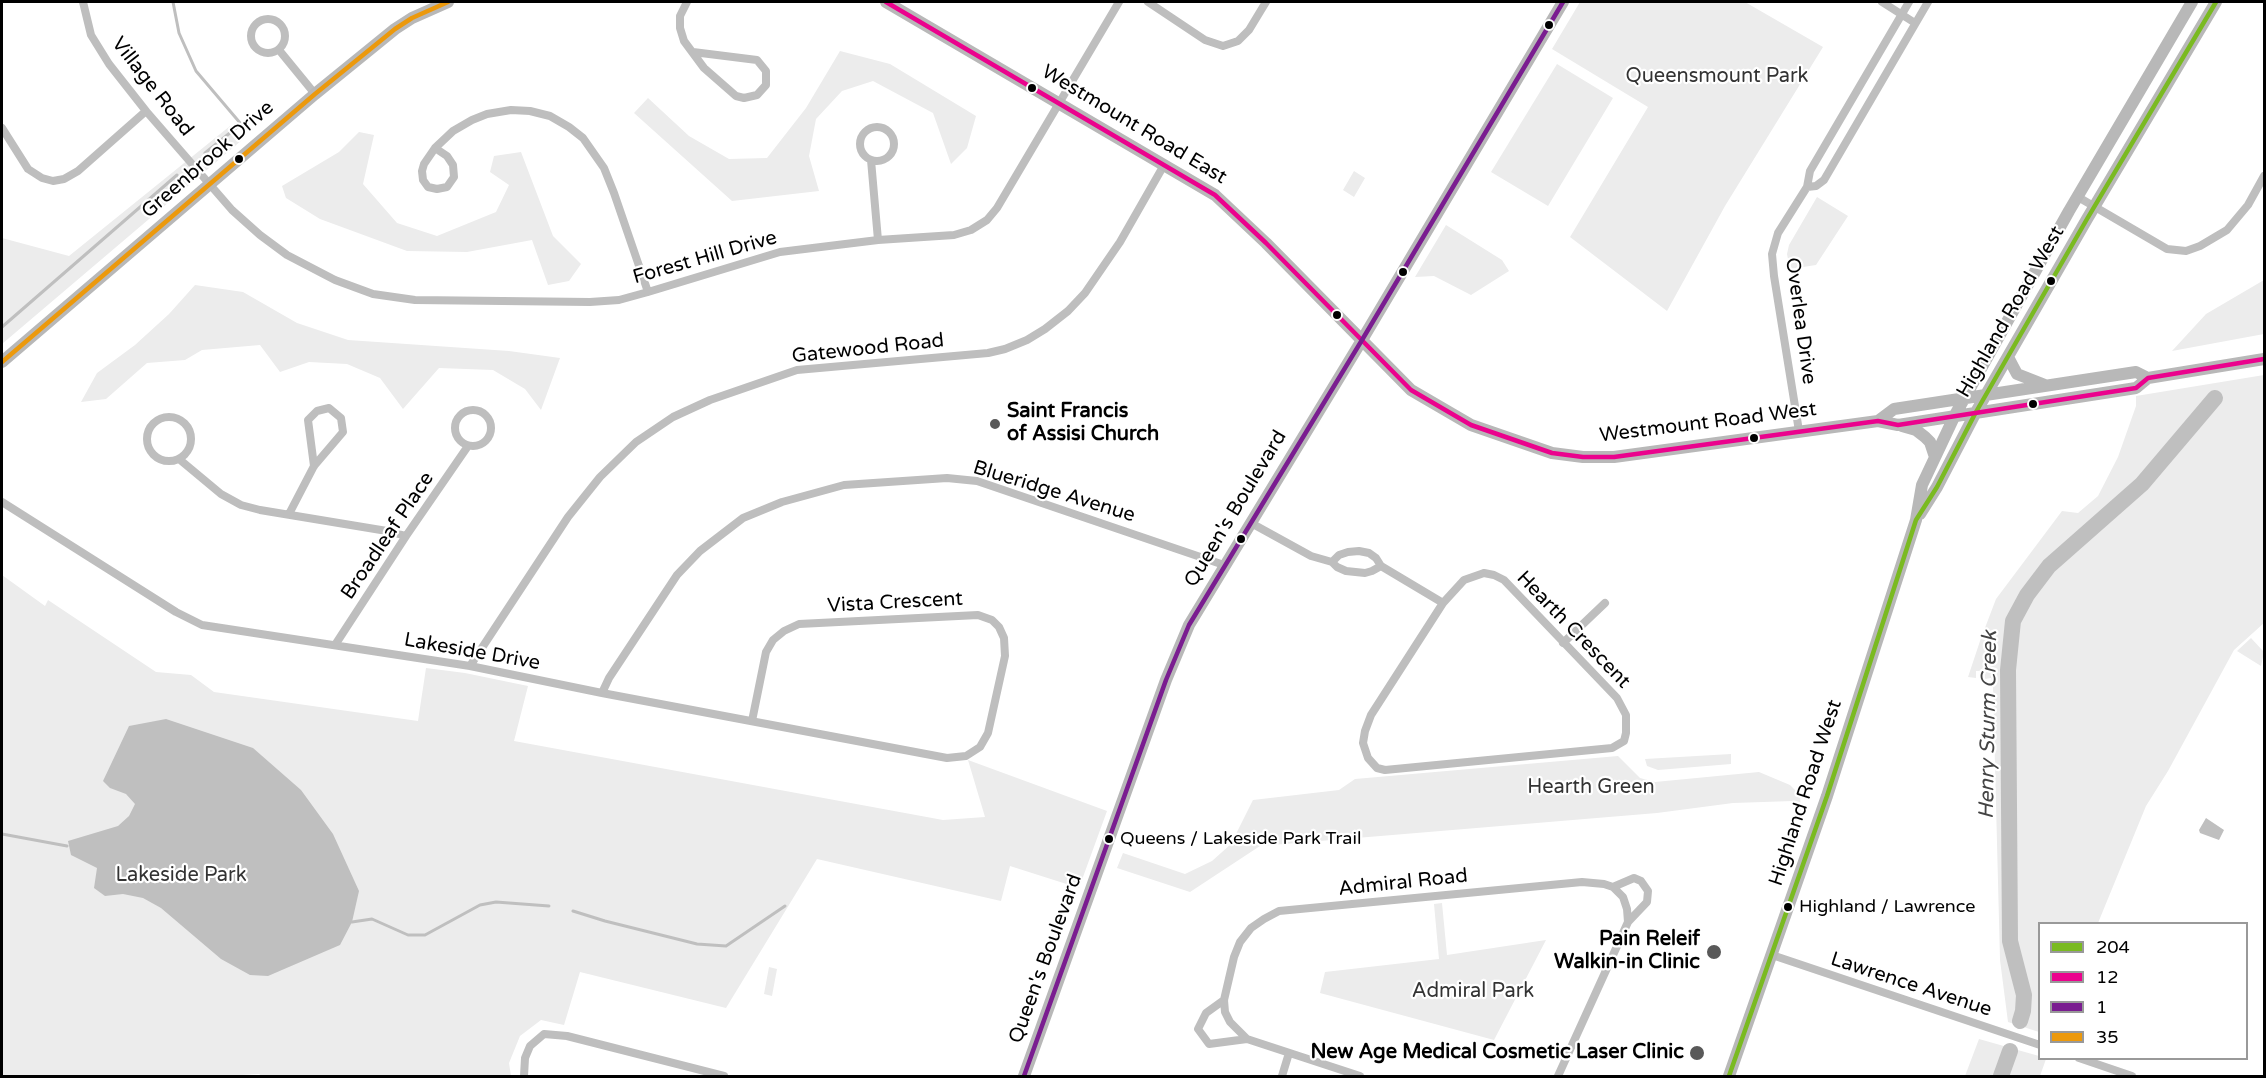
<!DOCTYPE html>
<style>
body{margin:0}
#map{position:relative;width:2266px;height:1078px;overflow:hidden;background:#fff;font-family:"Varela Round",sans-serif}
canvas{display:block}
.frame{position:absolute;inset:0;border:3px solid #000;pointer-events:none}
.legend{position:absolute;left:2038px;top:922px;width:210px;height:138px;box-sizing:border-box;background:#fff;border:2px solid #999;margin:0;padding:8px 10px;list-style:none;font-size:18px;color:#000}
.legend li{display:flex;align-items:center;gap:12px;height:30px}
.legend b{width:30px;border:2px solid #999}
</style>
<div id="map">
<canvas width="2266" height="1078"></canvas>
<div class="frame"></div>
<ul class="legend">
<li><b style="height:8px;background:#7aba21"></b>204</li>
<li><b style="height:8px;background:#eb028d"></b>12</li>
<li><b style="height:8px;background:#7a1d90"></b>1</li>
<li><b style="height:8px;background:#ec990c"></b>35</li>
</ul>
</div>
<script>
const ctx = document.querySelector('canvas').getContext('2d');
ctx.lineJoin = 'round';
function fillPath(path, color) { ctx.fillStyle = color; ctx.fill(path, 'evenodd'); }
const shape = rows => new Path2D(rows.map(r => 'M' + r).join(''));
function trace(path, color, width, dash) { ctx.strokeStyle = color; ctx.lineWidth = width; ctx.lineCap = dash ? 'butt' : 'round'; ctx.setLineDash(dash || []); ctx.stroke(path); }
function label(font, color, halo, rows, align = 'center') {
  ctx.font = font + ' "Varela Round",sans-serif'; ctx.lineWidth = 4.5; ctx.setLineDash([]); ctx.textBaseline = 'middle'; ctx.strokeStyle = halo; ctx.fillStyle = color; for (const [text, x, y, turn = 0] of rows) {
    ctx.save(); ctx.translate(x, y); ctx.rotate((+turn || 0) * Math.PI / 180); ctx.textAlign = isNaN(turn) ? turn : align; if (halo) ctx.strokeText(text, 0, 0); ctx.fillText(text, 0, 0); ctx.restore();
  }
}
const green = shape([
 [1580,2,1745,2,1823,47,1725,206,1667,311,1570,237,1648,107,1552,49],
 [840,51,890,64,976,116,967,148,951,164,933,113,873,81,842,91,816,119,809,156,819,191,732,201,634,113,648,98,689,136,729,159,767,158,806,108],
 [1557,64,1613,98,1548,206,1491,172],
 [230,126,242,140,2,344,2,238,69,256],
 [359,132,374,135,363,184,397,223,437,236,496,212,509,185,490,172,494,156,521,152,553,236,581,264,569,281,548,285,532,240,467,252,407,251,320,219,286,198,282,186,339,152],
 [1354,171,1365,178,1354,197,1343,190],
 [1817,197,1848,216,1816,265,1790,269,1787,254,1789,245],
 [1446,225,1502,260,1509,271,1471,295,1434,276,1415,277],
 [2264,280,2264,334,2172,351,2206,314],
 [195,285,243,292,297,323,348,340,509,351,560,358,541,410,525,389,493,370,439,368,403,409,380,378,347,364,309,362,280,372,260,345,202,350,185,360,147,363,106,399,81,402,97,373,135,345,169,314],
 [2264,375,2264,623,2234,650,2168,771,2146,806,2098,923,2040,924,2039,1032,2008,1022,2000,960,1993,687,1991,678,1985,679,1984,671,1976,671,1976,678,1968,677,1980,641,1996,599,2062,511,2078,513,2098,496,2118,457,2136,406,2136,396],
 [2,575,45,606,48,600,156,672,191,675,214,692,418,721,426,668,465,673,528,686,514,741,943,820,985,817,968,760,1107,811,1079,888,1010,866,1001,901,817,859,726,1008,580,972,564,1025,541,1020,520,1036,509,1063,511,1076,262,1076,259,1074,225,1076,2,1076],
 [2251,638,2264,652,2261,666,2237,651],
 [1731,754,1731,764,1658,770,1647,766,1645,759],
 [1618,756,1640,778,1655,782,1759,772,1790,785,1800,795,1801,811,1793,801,1733,803,1657,813,1260,846,1190,892,1117,868,1123,853,1185,874,1212,861,1231,844,1253,800,1339,790,1355,779],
 [1442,903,1447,955,1546,940,1494,1040,1320,993,1325,972,1439,959,1434,904],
 [769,967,777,969,772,996,764,994],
 [1979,1039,2039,1056,2040,1058,2046,1059,2040,1076,1965,1076]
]);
const water = shape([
 [166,719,253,748,301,790,333,834,359,891,352,922,340,945,268,976,250,975,221,959,161,908,143,898,123,894,105,896,94,888,97,868,71,855,68,841,118,826,129,816,135,804,126,794,110,788,103,781,129,726],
 [2206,818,2224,830,2219,840,2200,833,2199,830]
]);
const stream = shape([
 [173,2,179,33,196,71,241,124,205,153],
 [2,327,177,175],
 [2,834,67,846],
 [573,911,605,921,697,944,726,946,785,906],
 [352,922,372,919,408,935,425,935,480,905,496,902,549,906]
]);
const river = shape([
 [2020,1021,2023,1011,2024,995,2010,941,2008,670,2013,621,2027,595,2049,566,2142,484,2215,398],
 [2001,1076,2010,1051]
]);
const street = shape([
 [83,2,91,35,109,64,146,111,232,210,260,235,287,255,335,280,373,294,415,300,590,302,619,300,648,292,780,252,878,240,954,235,971,230,987,220,997,208,1119,2],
 [687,2,680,16,680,28,684,41,704,68,736,96,744,98,757,95,766,85,766,71,757,60,693,52],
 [1148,2,1205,40,1223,46,1238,41,1249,30,1266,2],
 [1882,2,1915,23],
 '251 36a17 17 0 1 1 34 0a17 17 0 1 1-34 0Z',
 [279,50,315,94],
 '860 144a17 17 0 1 1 34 0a17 17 0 1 1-34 0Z',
 [2,128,28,169,42,178,53,181,64,179,78,171,146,111],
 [435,148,447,156,453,165,454,177,447,187,437,189,428,187,423,180,422,171,424,164,435,148,453,131,472,120,487,114,511,110,530,111,550,116,569,127,583,138,604,168,614,193,648,292],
 [871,160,878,240],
 [1807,187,1816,186,1824,180,1928,2],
 [2078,197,2167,249,2186,251,2200,246,2227,230,2248,205,2264,176],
 '455 428a18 18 0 1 1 36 0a18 18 0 1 1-36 0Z',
 '147 439a22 22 0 1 1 44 0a22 22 0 1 1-44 0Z',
 [1799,431,1774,276,1772,254,1778,233,1807,187,1810,171,1909,2],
 [179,459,221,494,241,505,260,510,387,531,406,536],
 [2,502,176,612,202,625,470,666,602,693,947,758,966,756,980,747,988,733,1005,656,1004,638,999,627,992,620,978,615,799,624,784,631,773,640,766,652,752,721],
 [289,514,314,466,343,432,341,418,329,408,317,411,308,420,314,466],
 [1251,523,1311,556,1332,562,1337,567,1346,571,1365,573,1372,571,1381,566],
 [1332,562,1339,555,1348,552,1359,551,1369,553,1376,558,1381,566,1443,603],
 [1484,573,1494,575,1504,580,1617,698,1626,715,1626,733,1624,741,1612,748,1385,770,1377,768,1368,758,1363,743,1365,731,1371,715,1443,603,1464,580,1484,573],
 [1563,643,1605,603],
 [335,645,406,536,468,446],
 [470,666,568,517,600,477,636,442,673,417,710,400,797,370,988,353,1005,349,1027,340,1045,329,1068,311,1085,293,1120,242,1164,165],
 [602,693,609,678,677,575,700,551,743,518,782,502,844,485,947,478,977,481,1224,565],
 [1613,887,1634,878,1641,881,1648,891,1647,902,1628,922],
 [1772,955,2040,1045],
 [1224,1000,1206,1013,1198,1029,1209,1044,1247,1039],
 [2079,1058,2132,1076],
 [524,1076,525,1058,530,1046,544,1034,567,1036,724,1076],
 [1282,1076,1289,1053],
 [1360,1076,1247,1039,1230,1022,1225,1012,1224,1000,1234,957,1240,942,1251,928,1264,919,1279,911,1582,882,1604,884,1613,887,1623,897,1627,909,1628,922,1558,1076]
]);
const secondary = shape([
 [886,2,1215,195,1266,243,1411,390,1471,425,1552,453,1583,457,1614,457,1878,421,1898,425,2136,388,2148,378,2264,359],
 [2008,357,2017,374,2045,385],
 [2,362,315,94,395,29,412,18,448,2],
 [1878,421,1894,409,2136,372,2148,378],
 [1902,426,1916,430,1925,437,1930,442,1935,457],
 [1920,514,1937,487,1976,412,2087,219,2216,2],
 [1024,1076,1166,680,1189,625,1362,340,1563,2],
 [1729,1076,1827,796,1916,520,1922,485,1955,415,2069,211,2192,2]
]);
const bus1 = shape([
 [1729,1076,1827,796,1916,520,1937,487,1976,412,2087,219,2216,2]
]);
const bus2 = shape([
 [886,2,1215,195,1266,243,1411,390,1471,425,1552,453,1583,457,1614,457,1878,421,1898,425,2136,388,2148,378,2264,359]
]);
const bus3 = shape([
 [1024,1076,1166,680,1189,625,1362,340,1563,2]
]);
const bus4 = shape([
 [2,362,315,94,395,29,412,18,448,2]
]);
const markers = [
 [1549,25,5,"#000"],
 [1032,88,5,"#000"],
 [239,159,5,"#000"],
 [1403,272,5,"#000"],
 [2051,281,5,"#000"],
 [1337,315,5,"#000"],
 [2033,404,5,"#000"],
 [995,424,6,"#595959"],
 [1754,438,5,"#000"],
 [1241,539,5,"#000"],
 [1109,839,5,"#000"],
 [1788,907,5,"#000"],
 [1714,952,8,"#595959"],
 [1697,1053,8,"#595959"]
];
const busNames = [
 ["Queens / Lakeside Park Trail",1120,839],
 ["Highland / Lawrence",1799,907]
];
const parkNames = [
 ["Queensmount Park",1717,77],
 ["Hearth Green",1591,788],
 ["Lakeside Park",181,876],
 ["Admiral Park",1473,992]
];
const streetNames = [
 ["Village Road",152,87,52],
 ["Westmount Road East",1134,125,31],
 ["Greenbrook Drive",208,160,-41],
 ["Forest Hill Drive",705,258,-16],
 ["Highland Road West",2011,312,-60],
 ["Overlea Drive",1800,321,82],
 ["Gatewood Road",868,349,-6],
 ["Westmount Road West",1708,423,-7],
 ["Blueridge Avenue",1054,492,17],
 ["Queen's Boulevard",1236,509,-59],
 ["Broadleaf Place",388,536,-56],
 ["Vista Crescent",895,603,-3],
 ["Hearth Crescent",1573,630,46],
 ["Lakeside Drive",472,652,10],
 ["Highland Road West",1806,793,-72],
 ["Admiral Road",1403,883,-6],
 ["Queen's Boulevard",1046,959,-70],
 ["Lawrence Avenue",1911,985,18]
];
const poiNames = [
 ["Saint Francis",1007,412,"left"],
 ["of Assisi Church",1007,435,"left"],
 ["Pain Releif",1700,940],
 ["Walkin-in Clinic",1700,963],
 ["New Age Medical Cosmetic Laser Clinic",1684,1053]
];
const waterNames = [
 ["Henry Sturm Creek",1989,725,-89]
];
fillPath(green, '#ececec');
fillPath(water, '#bfbfbf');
trace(stream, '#bfbfbf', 3);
trace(river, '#bfbfbf', 16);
trace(street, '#bebebe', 8);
trace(secondary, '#b8b8b8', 12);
trace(bus1, '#7aba21', 4.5);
trace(bus2, '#eb028d', 4.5);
trace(bus3, '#7a1d90', 4.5);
trace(bus4, '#ec990c', 4.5);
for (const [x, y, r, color] of markers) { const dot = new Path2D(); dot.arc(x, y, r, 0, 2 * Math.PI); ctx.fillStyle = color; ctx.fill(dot); trace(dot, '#fff', 2); }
label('18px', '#000', '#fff', busNames, 'left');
label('20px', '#333', '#fff', parkNames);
label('20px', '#000', '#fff', streetNames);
label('bold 20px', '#000', '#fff', poiNames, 'right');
label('italic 21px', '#444', '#fff', waterNames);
</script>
